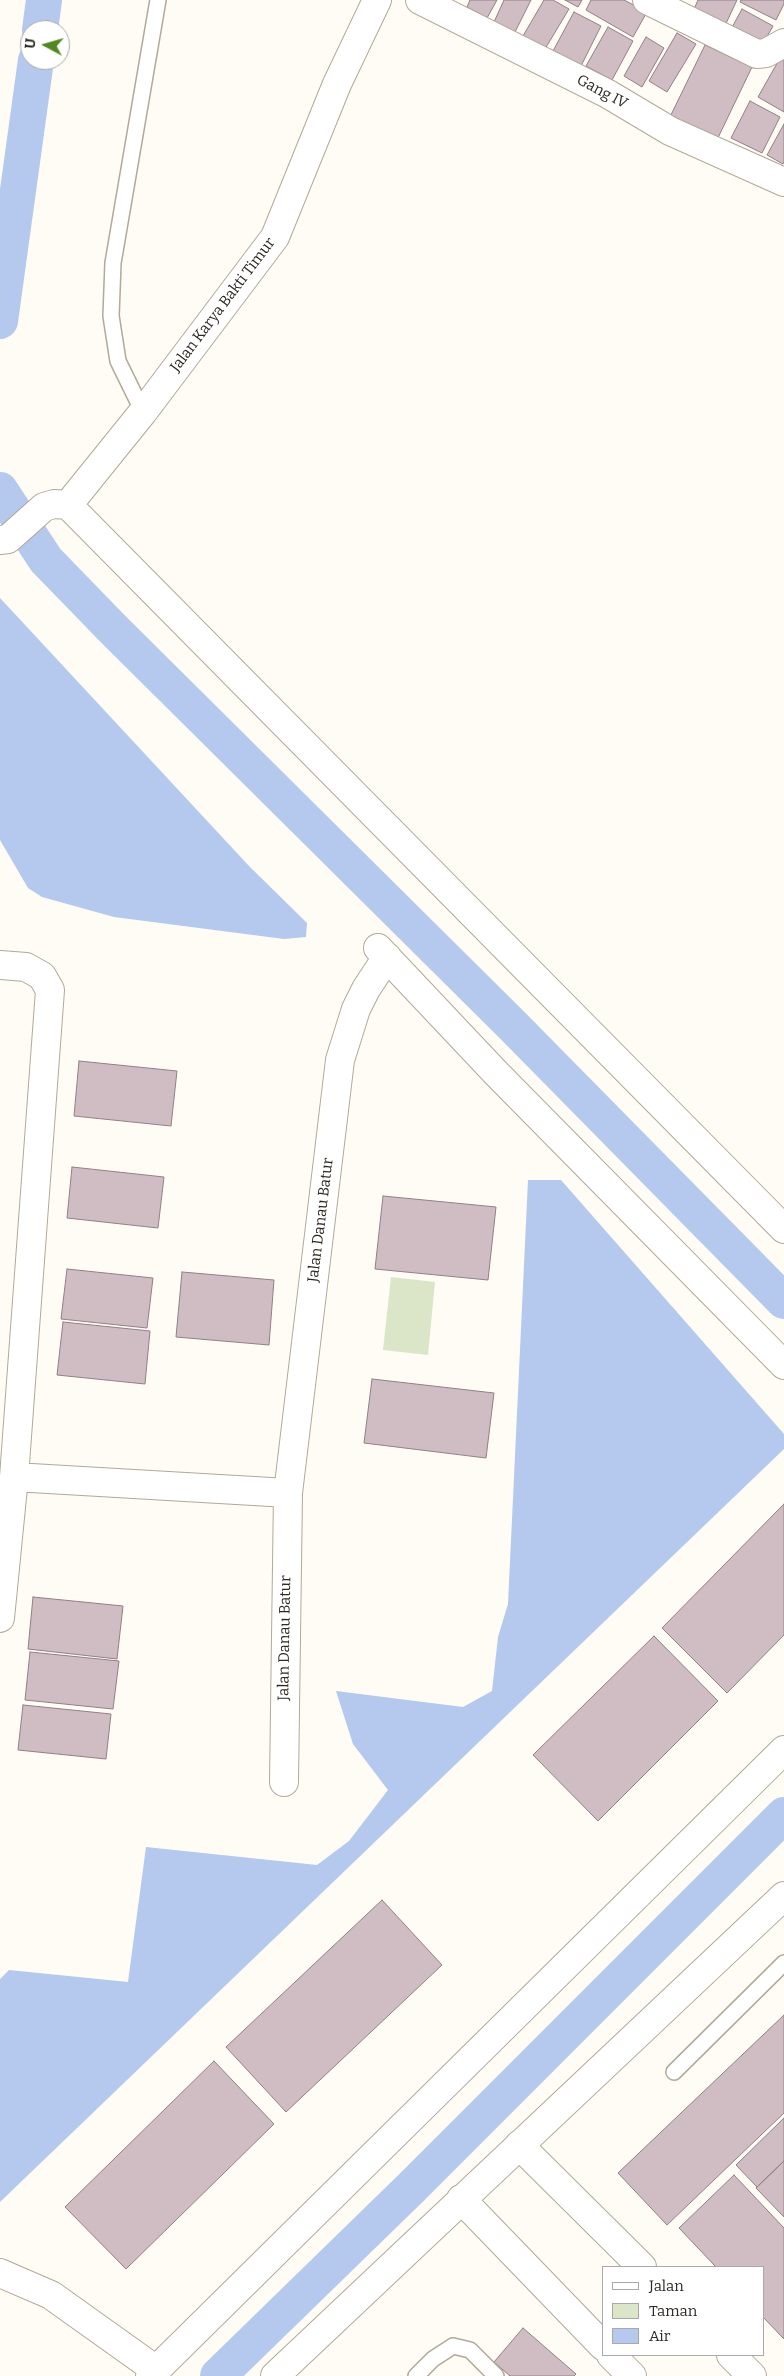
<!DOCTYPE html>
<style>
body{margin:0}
#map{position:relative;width:784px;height:2376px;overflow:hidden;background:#fffbf5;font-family:Bitter,serif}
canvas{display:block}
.legend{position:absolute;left:602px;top:2266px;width:162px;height:90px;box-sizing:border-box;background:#fff;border:1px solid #aba9a7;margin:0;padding:6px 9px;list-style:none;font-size:15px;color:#2c2823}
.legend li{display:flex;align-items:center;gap:10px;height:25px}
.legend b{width:25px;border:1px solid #aba9a7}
.north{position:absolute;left:20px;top:20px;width:50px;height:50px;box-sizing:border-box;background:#fff;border:1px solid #aba9a7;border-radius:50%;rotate:276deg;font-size:14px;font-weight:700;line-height:20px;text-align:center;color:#2c2823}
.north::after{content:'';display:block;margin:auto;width:18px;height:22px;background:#538821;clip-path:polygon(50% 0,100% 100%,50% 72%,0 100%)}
</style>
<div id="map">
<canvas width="784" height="2376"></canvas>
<ul class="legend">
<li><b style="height:6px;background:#fff"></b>Jalan</li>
<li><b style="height:14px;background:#dbe5c7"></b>Taman</li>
<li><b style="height:14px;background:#b4c9ed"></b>Air</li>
</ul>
<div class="north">U</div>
</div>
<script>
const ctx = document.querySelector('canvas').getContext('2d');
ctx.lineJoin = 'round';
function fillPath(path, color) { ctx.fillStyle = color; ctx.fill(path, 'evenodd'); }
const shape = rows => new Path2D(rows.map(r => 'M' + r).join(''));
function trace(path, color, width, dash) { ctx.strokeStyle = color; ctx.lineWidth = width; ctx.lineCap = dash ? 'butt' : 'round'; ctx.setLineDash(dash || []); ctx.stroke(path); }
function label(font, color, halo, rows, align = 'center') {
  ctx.font = font + ' Bitter,serif'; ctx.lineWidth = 4.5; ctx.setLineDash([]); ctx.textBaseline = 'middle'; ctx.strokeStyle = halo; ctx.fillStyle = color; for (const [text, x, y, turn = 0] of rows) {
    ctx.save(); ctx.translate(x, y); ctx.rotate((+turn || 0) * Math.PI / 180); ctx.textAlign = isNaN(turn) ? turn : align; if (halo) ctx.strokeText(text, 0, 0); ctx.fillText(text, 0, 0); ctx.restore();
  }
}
const green = shape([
 [391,1277,435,1282,428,1355,383,1350]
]);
const water = shape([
 [0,598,249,866,307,923,306,937,284,939,114,917,42,897,28,888,0,840],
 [528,1180,561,1180,784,1434,784,1449,0,2202,0,1979,9,1970,128,1982,146,1847,317,1865,349,1841,388,1790,353,1744,336,1691,463,1707,492,1691,498,1637,508,1604]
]);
const canal = shape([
 [40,30,44,0],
 [0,321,36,60],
 [0,490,46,560,113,629,512,1025,784,1301],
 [218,2376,412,2187,784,1815]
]);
const building = shape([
 [470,0,497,0,487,18,467,7,470,0],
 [504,0,531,0,515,32,494,22,504,0],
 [544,0,553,0,569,9,545,49,523,36,544,0],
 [565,0,582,0,578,7,565,0],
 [591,0,624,0,647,12,633,37,586,10,591,0],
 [698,0,737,0,722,32,691,16,698,0],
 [741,0,784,0,784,4,776,20,740,2,741,0],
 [742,9,773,26,760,49,729,33,742,9],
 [574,12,601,26,581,66,553,51,574,12],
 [608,27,633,41,612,80,586,66,608,27],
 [677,33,696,44,667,92,649,81,677,33],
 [646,37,664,48,642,87,624,76,646,37],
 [705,45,752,67,715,144,668,121,705,45],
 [784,51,784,112,758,97,784,51],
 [750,101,780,117,762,153,731,138,750,101],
 [784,124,784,162,783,164,767,155,784,124],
 [79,1061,177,1071,171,1126,74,1116,79,1061],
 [72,1167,164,1177,158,1228,67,1218,72,1167],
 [383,1196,496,1207,488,1280,375,1269,383,1196],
 [67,1269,153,1278,147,1328,61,1319,67,1269],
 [182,1272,274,1280,269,1345,176,1337,182,1272],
 [63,1322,150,1331,145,1384,57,1375,63,1322],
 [372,1379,494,1393,486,1458,364,1443,372,1379],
 [784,1504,784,1635,727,1693,662,1628,784,1504],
 [33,1597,123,1606,117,1659,28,1649,33,1597],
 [654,1636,718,1701,598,1821,533,1755,654,1636],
 [30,1652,119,1661,113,1709,25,1700,30,1652],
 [23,1705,111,1714,106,1759,18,1750,23,1705],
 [382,1900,442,1965,286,2112,226,2047,382,1900],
 [784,2015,784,2113,667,2225,618,2173,784,2015],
 [214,2061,274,2124,126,2269,65,2207,214,2061],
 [784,2118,784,2161,757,2187,736,2165,784,2118],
 [784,2161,784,2217,756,2188,784,2161],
 [734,2175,784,2228,784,2339,763,2317,763,2267,716,2267,679,2228,734,2175],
 [523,2328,576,2374,574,2376,510,2376,494,2362,523,2328]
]);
const service = shape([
 [143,412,118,361,111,316,113,263,158,0],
 [674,2072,784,1963],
 [416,2376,433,2359,453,2346,470,2350,496,2376]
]);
const minor = shape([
 [420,0,608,94,670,131,784,182],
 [647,0,757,54,766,53,784,43],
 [68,505,143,412,275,237,337,84,377,0],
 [0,540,8,539,44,507,54,504,68,505,784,1229],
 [378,948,496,1073,784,1365],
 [0,965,26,967,42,976,50,990,14,1477,0,1618],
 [14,1477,288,1493],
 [284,1782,288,1493,340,1060,356,1009,366,989,387,957],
 [519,2145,642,2267],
 [461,2199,603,2346],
 [0,2273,51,2295,156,2370],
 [611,2355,632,2376],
 [731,2355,752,2376],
 [150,2376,784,1750],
 [275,2376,784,1896]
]);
const streetNames = [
 ["Gang IV",602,92,28],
 ["Jalan Karya Bakti Timur",223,305,-53],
 ["Jalan Danau Batur",321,1220,-83],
 ["Jalan Danau Batur",285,1638,-89]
];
fillPath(green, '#dbe5c7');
fillPath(water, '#b4c9ed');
trace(canal, '#b4c9ed', 36);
fillPath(building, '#d0bdc4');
trace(building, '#918086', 1);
trace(service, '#b1a99a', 18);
trace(minor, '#b1a99a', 30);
trace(service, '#fff', 15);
trace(minor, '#fff', 28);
label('15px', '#2c2823', '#fff', streetNames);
</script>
